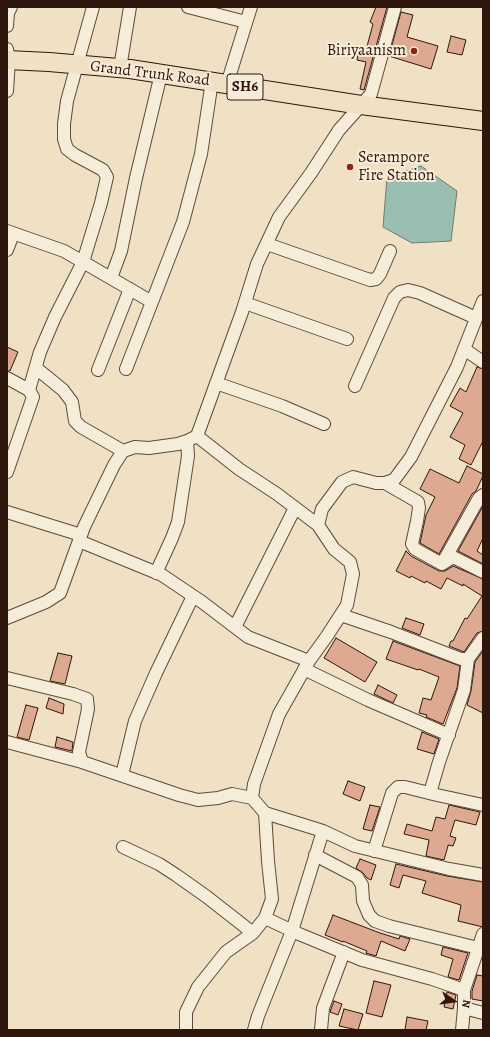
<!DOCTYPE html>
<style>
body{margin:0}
#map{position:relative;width:490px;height:1037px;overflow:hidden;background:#f0e1c5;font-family:Alegreya,serif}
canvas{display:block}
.frame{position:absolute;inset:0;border:8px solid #2e160c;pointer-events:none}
.north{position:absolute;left:434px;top:981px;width:40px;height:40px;-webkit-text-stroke:3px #f5ecd9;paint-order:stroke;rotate:103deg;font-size:11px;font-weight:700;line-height:16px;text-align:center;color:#2e160c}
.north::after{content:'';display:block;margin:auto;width:14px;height:18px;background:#2e160c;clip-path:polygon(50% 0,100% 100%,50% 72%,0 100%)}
</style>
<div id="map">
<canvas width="490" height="1037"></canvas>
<div class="frame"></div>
<div class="north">N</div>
</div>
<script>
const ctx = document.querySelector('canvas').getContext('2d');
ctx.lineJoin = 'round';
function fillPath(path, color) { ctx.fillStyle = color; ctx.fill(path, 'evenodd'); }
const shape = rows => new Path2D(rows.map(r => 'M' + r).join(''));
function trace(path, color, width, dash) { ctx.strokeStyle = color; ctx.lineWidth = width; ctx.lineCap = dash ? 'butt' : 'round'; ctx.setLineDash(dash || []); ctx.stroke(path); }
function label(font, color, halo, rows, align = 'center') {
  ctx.font = font + ' Alegreya,serif'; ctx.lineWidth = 4; ctx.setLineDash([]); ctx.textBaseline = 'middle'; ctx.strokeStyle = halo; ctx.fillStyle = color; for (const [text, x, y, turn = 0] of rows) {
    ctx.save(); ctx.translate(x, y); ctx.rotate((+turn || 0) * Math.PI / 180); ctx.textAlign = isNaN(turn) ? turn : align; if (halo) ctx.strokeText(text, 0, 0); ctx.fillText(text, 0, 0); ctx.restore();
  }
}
const water = shape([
 [421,166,457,191,451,241,412,243,383,227,387,177,421,166]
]);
const building = shape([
 [376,7,387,7,364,90,360,89,366,62,357,60,359,49,366,50,373,24,370,22,376,7],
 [401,12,413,15,407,37,438,46,431,69,389,56,401,12],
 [451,36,466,40,462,55,447,52,451,36],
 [7,347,18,352,10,371,7,371,7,347],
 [477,367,483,369,483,441,471,465,459,459,465,445,450,437,463,413,450,406,460,388,466,392,477,367],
 [467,466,483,474,483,476,476,491,472,494,439,554,420,543,426,515,435,497,420,489,430,469,459,483,467,466],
 [483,506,483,538,477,551,483,555,483,564,458,551,483,506],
 [406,551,411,556,439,571,445,571,453,566,483,579,483,631,477,633,464,652,449,646,451,641,453,641,465,618,467,619,482,596,463,584,463,586,447,578,441,589,426,581,425,583,411,576,410,578,396,571,406,551],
 [406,618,424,624,420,635,402,628,406,618],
 [336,638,377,662,365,682,324,658,336,638],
 [393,641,460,666,457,688,443,724,426,717,427,715,419,713,423,698,431,700,439,677,419,669,418,670,386,659,393,641],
 [483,651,483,713,467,705,471,691,475,662,483,651],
 [58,653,72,656,65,684,50,681,58,653],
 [378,685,397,695,393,703,374,694,378,685],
 [49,698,64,704,63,714,46,708,49,698],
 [26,705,38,708,29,740,17,737,26,705],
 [422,732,439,739,434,754,417,749,422,732],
 [57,737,73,742,72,751,55,747,57,737],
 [348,781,365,787,360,801,343,794,348,781],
 [370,805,380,807,372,831,363,829,370,805],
 [449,805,480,812,476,825,455,820,450,836,456,838,453,846,448,845,448,846,444,860,426,856,429,840,404,834,407,824,432,831,436,817,445,819,449,805],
 [360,859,376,865,371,880,367,878,363,873,356,868,360,859],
 [396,864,447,876,483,882,483,927,458,921,461,905,422,893,426,881,403,875,399,888,390,885,396,864],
 [333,915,380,933,399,939,400,936,410,939,405,951,381,941,376,956,366,953,367,951,343,941,343,942,325,935,333,915],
 [443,947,468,953,459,980,448,977,453,959,441,955,443,947],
 [477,975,483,976,483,1001,472,999,472,991,477,975],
 [374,981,391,985,382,1017,366,1013,374,981],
 [447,992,456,995,453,1009,444,1007,447,992],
 [334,1001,342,1004,338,1015,330,1012,334,1001],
 [344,1009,363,1014,358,1030,339,1026,344,1009],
 [407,1017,428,1021,426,1030,405,1030,407,1017]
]);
const minor = shape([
 [188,7,246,22],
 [7,26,8,13,11,7],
 [7,49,9,60,7,91],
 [120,68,130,7],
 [227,84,251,7],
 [7,231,64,251,152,302],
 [267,244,370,280,376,279,380,274,390,251],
 [7,250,13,234],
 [111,278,121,251,136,178,161,74],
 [245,303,347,339],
 [464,349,483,362],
 [36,368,63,390,72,402,75,421,81,427,123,451],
 [126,369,183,222,201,154,212,81],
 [98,370,130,289],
 [7,378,29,390,33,397,7,472],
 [216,383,282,406,324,424],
 [355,386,394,298,400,292,408,290,420,293,476,318],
 [29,390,40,352,55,317,83,262,101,203,107,177,103,170,75,155,67,149,64,139,64,124,67,101,93,7],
 [197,436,239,469,277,494,318,525],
 [385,483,418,502,419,508,417,521,412,544,415,549,442,564,453,557,483,572],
 [7,512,81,535],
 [79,541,162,575,202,602,248,637,309,661],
 [442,564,479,498,483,495],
 [156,573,172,538,178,522,188,456,187,441],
 [341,615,391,632,461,659,468,659,483,638],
 [7,618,46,602,60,593,84,527,114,465,123,451,135,447,149,448,178,444,187,441,197,436,242,312,257,264,279,217,311,173,339,130,371,94,395,7],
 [235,627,295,508],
 [304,669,368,700,449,735],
 [7,678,73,694,87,699,88,709,79,752,82,762,179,795,198,800,218,798,232,794,252,798],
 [7,742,82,762],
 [122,775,135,721,156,673,193,596],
 [430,793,439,762,464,690,468,659],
 [265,813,323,831,355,846,449,869,483,875],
 [123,847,159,864,176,875,207,897,253,933],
 [374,851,392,793,398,787,405,787,437,795,483,805],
 [315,855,357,877,362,885,363,901,369,915,375,921,389,926,478,948],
 [265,918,299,934,362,960,432,979,464,990],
 [464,1008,483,1013],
 [186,1030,186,1012,198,987,226,952,253,933,265,918,272,899,268,861,265,813,252,798,254,784,279,714,309,661,327,636,347,605,353,574,350,562,334,549,318,525,322,509,342,482,353,477,376,483,385,483,394,480,411,457,457,367,483,301],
 [254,1030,258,1016,292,931,323,831],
 [321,1030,323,1008,344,952],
 [462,1030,464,1008,464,990,483,934]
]);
const primary = shape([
 [7,60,49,62,130,69,361,105,483,121]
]);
const markers = [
 [414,51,4,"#8f2418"],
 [350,167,4,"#8f2418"]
];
const shields = [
 [245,87,36]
];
const shieldNames = [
 ["SH6",245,87]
];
const poiNames = [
 ["Biriyaanism",406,51],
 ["Serampore",358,158,"left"],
 ["Fire Station",358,176,"left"]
];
const streetNames = [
 ["Grand Trunk Road",150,74,7]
];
fillPath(water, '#9abeb1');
trace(water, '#6f7b6f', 1);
fillPath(building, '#dda990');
trace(building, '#2e160c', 1);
trace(minor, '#5e493a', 14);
trace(primary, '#2e160c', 20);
trace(minor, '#f5ecd9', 12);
trace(primary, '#f0e1c5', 18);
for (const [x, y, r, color] of markers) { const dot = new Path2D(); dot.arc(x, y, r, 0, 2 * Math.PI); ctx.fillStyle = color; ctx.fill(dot); trace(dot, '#f5ecd9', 1.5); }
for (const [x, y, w] of shields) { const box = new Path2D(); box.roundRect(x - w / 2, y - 13, w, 26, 3); ctx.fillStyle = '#f5ecd9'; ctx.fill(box); trace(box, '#2e160c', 1); }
label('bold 15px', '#2e160c', null, shieldNames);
label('16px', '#2e160c', '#f5ecd9', poiNames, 'right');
label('16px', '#2e160c', '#f5ecd9', streetNames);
</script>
